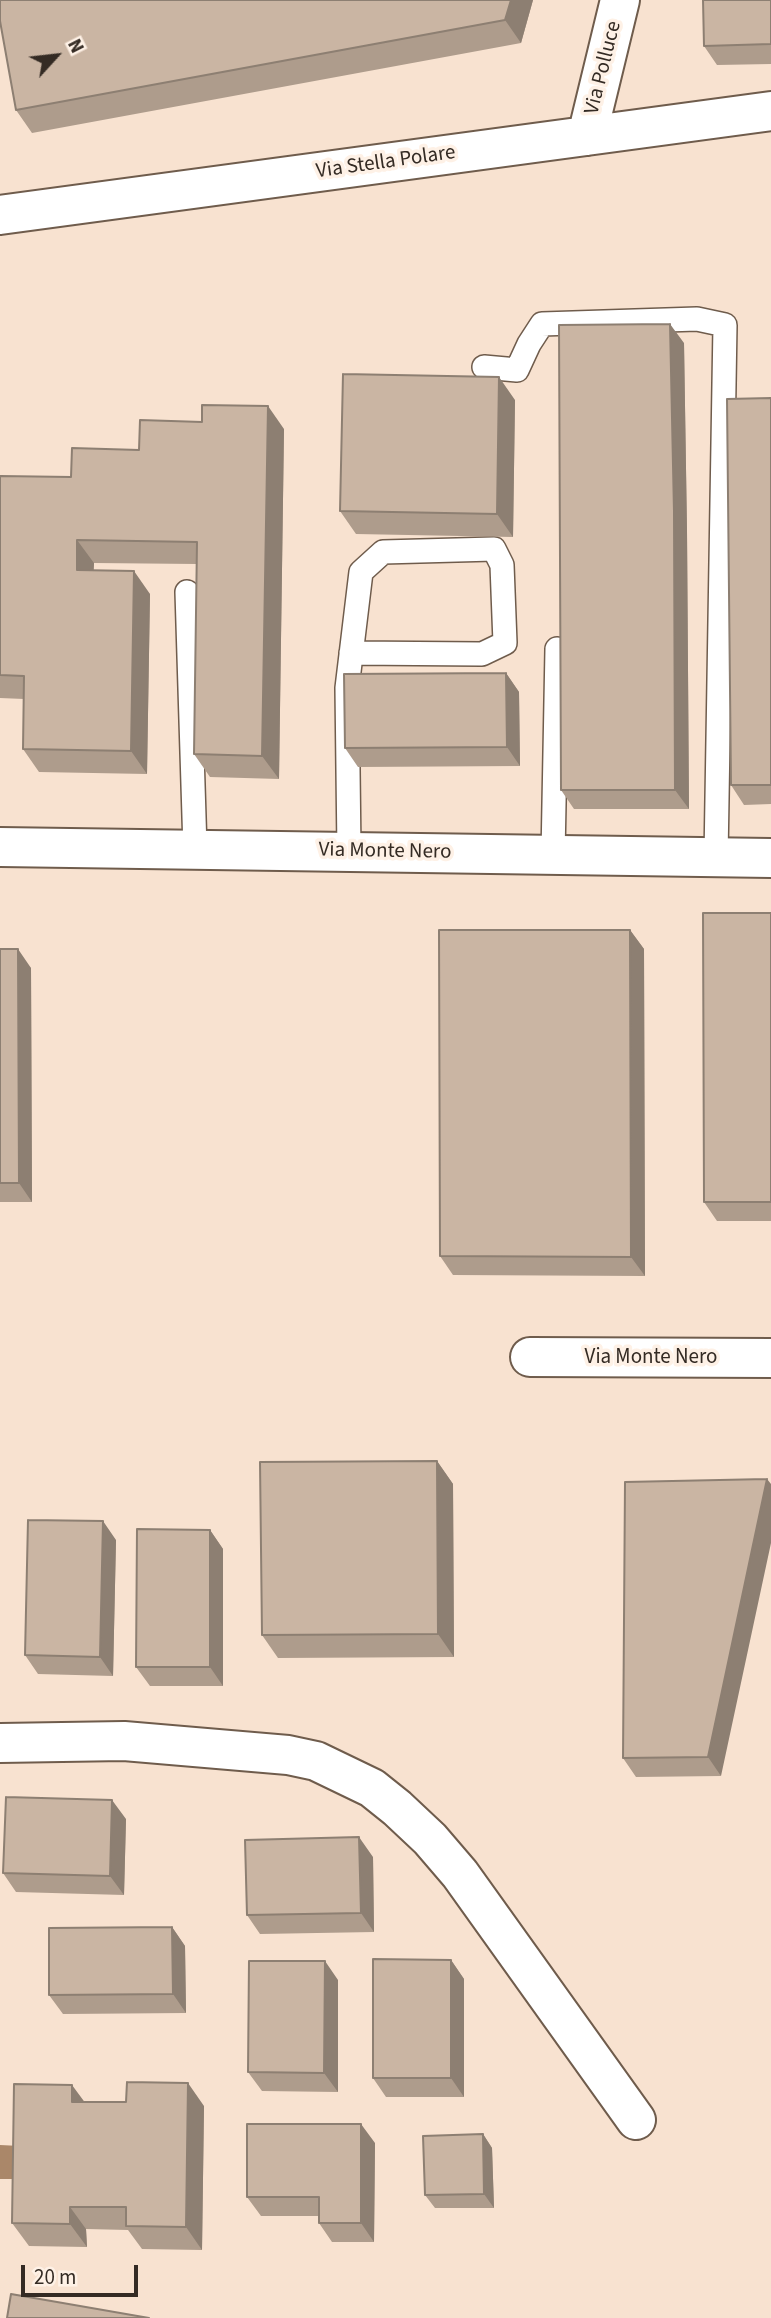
<!DOCTYPE html>
<style>
body{margin:0}
#map{position:relative;width:771px;height:2318px;overflow:hidden;background:#f8e2d0;font-family:"Source Sans 3",sans-serif}
canvas{display:block}
.north{position:absolute;left:21px;top:21px;width:70px;height:70px;-webkit-text-stroke:5px #fef1e6;paint-order:stroke;rotate:63deg;font-size:19px;font-weight:700;line-height:28px;text-align:center;color:#342b24}
.north::after{content:'';display:block;margin:auto;width:24px;height:32px;background:#342b24;clip-path:polygon(50% 0,100% 100%,50% 72%,0 100%)}
.scale{position:absolute;left:21px;top:2265px;width:117px;height:32px;box-sizing:border-box;border:4px solid #342b24;border-top:0;padding-left:9px;font-size:21px;line-height:24px;white-space:nowrap;color:#342b24;-webkit-text-stroke:5px #fef1e6;paint-order:stroke}
</style>
<div id="map">
<canvas width="771" height="2318"></canvas>
<div class="north">N</div>
<div class="scale">20 m</div>
</div>
<script>
const ctx = document.querySelector('canvas').getContext('2d');
ctx.lineJoin = 'round';
function fillPath(path, color) { ctx.fillStyle = color; ctx.fill(path, 'evenodd'); }
const shape = rows => new Path2D(rows.map(r => 'M' + r).join(''));
function trace(path, color, width, dash) { ctx.strokeStyle = color; ctx.lineWidth = width; ctx.lineCap = dash ? 'butt' : 'round'; ctx.setLineDash(dash || []); ctx.stroke(path); }
function label(font, color, halo, rows, align = 'center') {
  ctx.font = font + ' "Source Sans 3",sans-serif'; ctx.lineWidth = 7; ctx.setLineDash([]); ctx.textBaseline = 'middle'; ctx.strokeStyle = halo; ctx.fillStyle = color; for (const [text, x, y, turn = 0] of rows) {
    ctx.save(); ctx.translate(x, y); ctx.rotate((+turn || 0) * Math.PI / 180); ctx.textAlign = isNaN(turn) ? turn : align; if (halo) ctx.strokeText(text, 0, 0); ctx.fillText(text, 0, 0); ctx.restore();
  }
}
const water = shape([
 [0,2145,20,2146,19,2179,0,2179]
]);
const service = shape([
 [484,367,517,370,529,344,542,324,697,319,725,325,716,857],
 [187,592,195,849],
 [349,852,347,688,361,572,383,552,494,549,502,565,505,643,482,654,351,653],
 [553,855,557,649]
]);
const minor = shape([
 [587,136,620,0],
 [0,215,771,111],
 [0,847,771,858],
 [530,1357,771,1358],
 [0,1743,124,1741,288,1755,316,1761,372,1788,397,1808,430,1839,460,1874,636,2120]
]);
const wall = shape([
 [0,0,533,0,521,43,32,133,16,110],
 [771,0,771,64,717,65,704,46],
 [684,343,687,531,689,809,574,809,561,790],
 [771,398,771,804,744,805,731,785],
 [515,400,513,537,356,534,340,511],
 [284,429,279,779,210,777,194,754,197,564,94,563,93,570,150,594,147,774,39,772,23,749,24,699,0,698,0,476,71,477,139,450],
 [506,673,519,692,520,766,358,767,345,748],
 [771,913,771,1221,717,1221,704,1202],
 [630,930,644,949,645,1276,453,1275,440,1256],
 [0,949,31,968,32,1202,0,1202],
 [437,1461,453,1484,454,1657,278,1658,262,1635],
 [625,1482,721,1776,636,1777,623,1758],
 [210,1530,223,1549,223,1686,150,1686,136,1667],
 [116,1540,113,1676,38,1674,25,1655],
 [126,1819,124,1895,16,1892,3,1873],
 [373,1857,374,1932,260,1934,247,1915],
 [172,1927,185,1946,186,2013,63,2014,49,1995],
 [451,1960,464,1979,464,2097,386,2097,373,2078],
 [338,1980,338,2092,262,2091,248,2072],
 [84,2102,204,2106,202,2250,142,2249,128,2230,86,2229,87,2247,29,2246,12,2223],
 [483,2134,492,2148,494,2208,435,2208,425,2195],
 [375,2143,374,2242,332,2242,319,2223,319,2216,261,2216,247,2197]
]);
const shadedWall = shape([
 [511,0,533,0,521,43,505,20],
 [670,324,684,343,687,531,689,809,675,790],
 [499,377,515,400,513,537,497,514],
 [268,406,284,429,279,779,262,756],
 [77,540,94,563,93,593,77,570],
 [134,571,150,594,147,774,131,751],
 [506,673,519,692,520,766,507,747],
 [630,930,644,949,645,1276,631,1257],
 [18,949,31,968,32,1202,19,1183],
 [437,1461,453,1484,454,1657,438,1634],
 [767,1479,771,1484,771,1543,721,1776,708,1757],
 [103,1521,116,1540,113,1676,100,1657],
 [210,1530,223,1549,223,1686,210,1667],
 [112,1800,126,1819,124,1895,110,1876],
 [359,1837,373,1857,374,1932,361,1913],
 [172,1927,185,1946,186,2013,173,1994],
 [451,1960,464,1979,464,2097,451,2078],
 [325,1961,338,1980,338,2092,324,2073],
 [188,2083,204,2106,202,2250,186,2227],
 [72,2085,89,2108,72,2102],
 [361,2124,375,2143,374,2242,361,2223],
 [483,2134,492,2148,494,2208,484,2194],
 [70,2207,86,2229,87,2247,70,2224]
]);
const building = shape([
 [0,0,511,0,505,20,16,110,0,21,0,0],
 [703,0,771,0,771,44,704,46,703,0],
 [670,324,674,512,675,790,561,790,559,325,670,324],
 [343,374,499,377,497,514,340,511,343,374],
 [771,398,771,785,731,785,727,399,771,398],
 [202,405,268,406,262,756,194,754,197,542,77,540,77,570,134,571,131,751,23,749,24,676,0,675,0,476,71,477,72,448,139,450,140,420,202,422,202,405],
 [506,673,507,747,345,748,344,674,506,673],
 [703,913,771,913,771,1202,704,1202,703,913],
 [439,930,630,930,631,1257,440,1256,439,930],
 [0,949,18,949,19,1183,0,1183,0,949],
 [437,1461,438,1634,262,1635,260,1462,437,1461],
 [767,1479,708,1757,623,1758,625,1482,767,1479],
 [28,1520,103,1521,100,1657,25,1655,28,1520],
 [137,1529,210,1530,210,1667,136,1667,137,1529],
 [6,1797,112,1800,110,1876,3,1873,6,1797],
 [359,1837,361,1913,247,1915,245,1840,359,1837],
 [172,1927,173,1994,49,1995,49,1928,172,1927],
 [373,1959,451,1960,451,2078,373,2078,373,1959],
 [249,1961,325,1961,324,2073,248,2072,249,1961],
 [127,2082,188,2083,186,2227,126,2226,126,2207,70,2207,70,2224,12,2223,14,2084,72,2085,72,2102,126,2102,127,2082],
 [247,2124,361,2124,361,2223,319,2223,319,2197,247,2197,247,2124],
 [483,2134,484,2194,425,2195,423,2136,483,2134],
 [11,2294,149,2318,7,2318,11,2294]
]);
const streetNames = [
 ["Via Polluce",604,68,-76],
 ["Via Stella Polare",386,163,-8],
 ["Via Monte Nero",385,852,1],
 ["Via Monte Nero",651,1358]
];
fillPath(water, '#aa8769');
trace(service, '#6f5c4c', 26);
trace(minor, '#6f5c4c', 42);
trace(service, '#fff', 23);
trace(minor, '#fff', 38);
fillPath(wall, '#ae9c8c');
fillPath(shadedWall, '#8d7f72');
fillPath(building, '#cab5a3');
trace(building, '#8d7f72', 2);
label('21px', '#342b24', '#fef1e6', streetNames);
</script>
